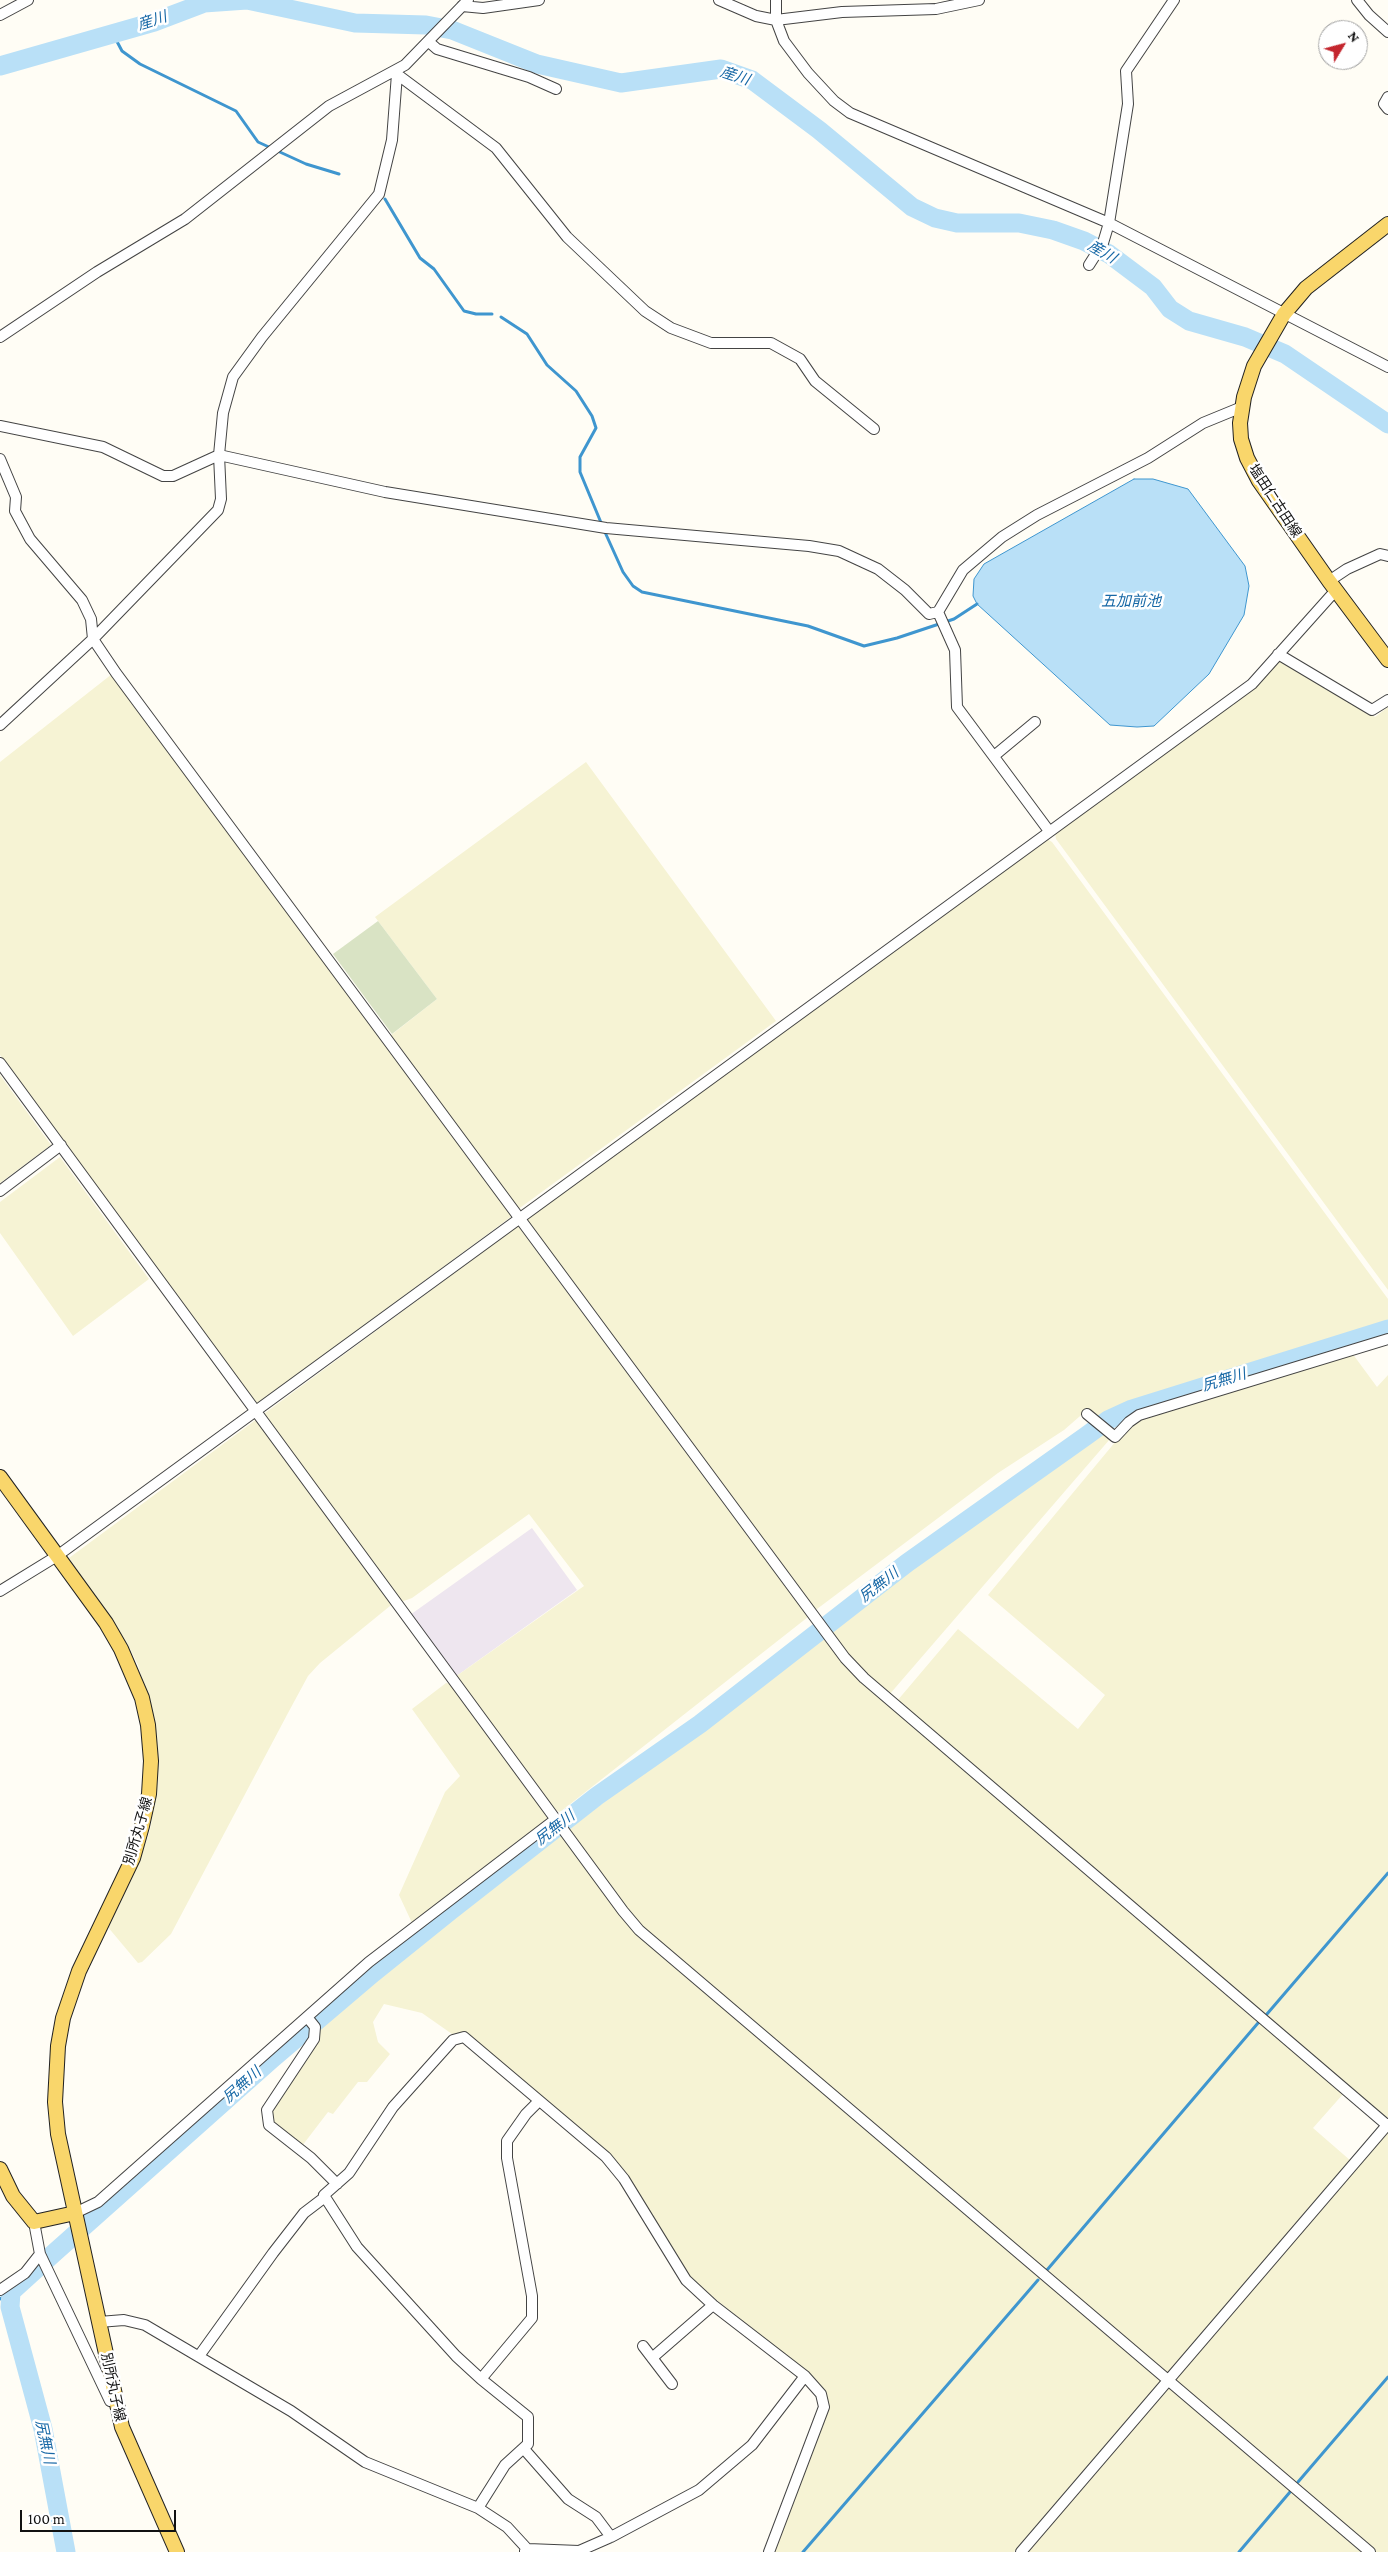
<!DOCTYPE html>
<meta charset="utf-8">
<style>
body{margin:0}
#map{position:relative;width:1388px;height:2552px;overflow:hidden;background:#fffdf5;font-family:"Crimson Pro",serif}
canvas{display:block}
.north{position:absolute;left:1318px;top:20px;width:50px;height:50px;box-sizing:border-box;background:#fff;border:1px solid #a0a0a0;border-radius:50%;rotate:53deg;font-size:14px;font-weight:700;line-height:20px;text-align:center;color:#111}
.north::after{content:'';display:block;margin:auto;width:18px;height:22px;background:#c4262e;clip-path:polygon(50% 0,100% 100%,50% 72%,0 100%)}
.scale{position:absolute;left:20px;top:2510px;width:156px;height:22px;box-sizing:border-box;border:2px solid #111;border-top:0;padding-left:6px;font-size:15px;line-height:18px;white-space:nowrap;color:#111;-webkit-text-stroke:4px #fff;paint-order:stroke}
</style>
<div id="map">
<canvas width="1388" height="2552"></canvas>
<div class="north">N</div>
<div class="scale">100 m</div>
</div>
<script>
const ctx = document.querySelector('canvas').getContext('2d');
ctx.lineJoin = 'round';
function fillPath(path, color) { ctx.fillStyle = color; ctx.fill(path, 'evenodd'); }
const shape = rows => new Path2D(rows.map(r => 'M' + r).join(''));
function trace(path, color, width, dash) { ctx.strokeStyle = color; ctx.lineWidth = width; ctx.lineCap = dash ? 'butt' : 'round'; ctx.setLineDash(dash || []); ctx.stroke(path); }
function label(font, color, halo, rows, align = 'center') {
  ctx.font = font + ' "Crimson Pro","Noto Sans JP",serif'; ctx.lineWidth = 5; ctx.setLineDash([]); ctx.textBaseline = 'middle'; ctx.strokeStyle = halo; ctx.fillStyle = color; for (const [text, x, y, turn = 0] of rows) {
    ctx.save(); ctx.translate(x, y); ctx.rotate((+turn || 0) * Math.PI / 180); ctx.textAlign = isNaN(turn) ? turn : align; if (halo) ctx.strokeText(text, 0, 0); ctx.fillText(text, 0, 0); ctx.restore();
  }
}
const industrial = shape([
 [532,1528,577,1590,455,1677,410,1615]
]);
const farmland = shape([
 [1278,661,1286,662,1375,717,1388,707,1388,1290,1056,839,1055,833],
 [112,674,512,1216,255,1406,0,1055,0,762],
 [586,762,776,1021,517,1210,390,1036,437,999,375,917],
 [1047,839,1052,842,1388,1299,1388,1322,1239,1369,1100,1418,1087,1410,1064,1430,998,1473,813,1612,524,1221],
 [0,1075,51,1145,0,1183],
 [60,1157,149,1279,73,1336,0,1233,0,1202],
 [518,1226,808,1617,560,1812,553,1809,455,1677,584,1586,529,1514,412,1598,390,1606,320,1663,308,1676,288,1713,171,1934,142,1962,138,1963,107,1926,139,1863,150,1830,156,1796,158,1761,155,1724,138,1665,128,1645,69,1558],
 [1352,1353,1377,1387,1388,1375,1388,2117,1385,2117,897,1701,958,1629,1078,1729,1105,1695,988,1595,1121,1435,1139,1419],
 [1103,1433,1110,1439,889,1695,866,1676,827,1631,1015,1490],
 [822,1634,842,1659,1344,2093,1313,2128,1351,2161,1014,2552,774,2552,826,2408,819,2384,812,2376,689,2278,626,2178,538,2096,464,2032,452,2034,422,2013,384,2004,373,2022,378,2042,390,2054,367,2082,358,2082,333,2114,328,2112,302,2146,271,2122,269,2110,318,2023],
 [446,1683,453,1684,548,1815,548,1820,413,1925,399,1895,445,1792,460,1776,412,1709],
 [1386,2133,1388,2133,1388,2552,1374,2552,1177,2383,1175,2378],
 [1172,2387,1365,2552,1026,2552,1167,2388]
]);
const cemetery = shape([
 [378,921,437,999,392,1034,333,954]
]);
const water = shape([
 [1134,479,1153,479,1188,489,1245,566,1249,586,1244,615,1209,674,1154,726,1137,727,1110,725,977,604,973,596,974,579,984,564,1134,479]
]);
const stream = shape([
 [113,34,122,51,140,64,236,111,258,142,306,164,339,174],
 [385,199,420,258,434,269,464,311,476,314,492,314],
 [501,317,527,334,547,365,576,391,592,416,596,428,580,457,580,472,602,525],
 [604,530,623,572,633,586,642,592,808,626,864,646,897,638,954,619,977,604],
 [1267,2014,1388,1873],
 [1047,2270,1258,2023],
 [0,2299,11,2292],
 [1298,2482,1388,2377],
 [803,2552,1038,2280],
 [1239,2552,1290,2492]
]);
const river = shape([
 [0,66,154,22,204,3,247,0,355,23,426,25,452,30,537,64,621,83,721,69,752,80,819,130,912,207,935,218,957,223,1019,223,1053,230,1084,241,1109,254,1153,287,1170,309,1189,321,1245,337,1285,354,1388,424],
 [66,2552,43,2429,10,2307,11,2292,54,2253,272,2059,373,1973,450,1911,597,1796,700,1724,907,1563,1086,1436,1108,1420,1132,1409,1388,1329]
]);
const minor = shape([
 [719,0,756,16,776,20,842,12,936,9,979,0],
 [776,0,776,20,784,41,808,73,834,101,850,113,1109,223,1388,367],
 [1357,0,1369,15,1388,32],
 [462,6,483,8,539,0],
 [0,15,28,0],
 [429,42,437,49,529,77,556,89],
 [394,72,496,148,567,237,645,311,671,328,711,343,771,343,800,359,815,381,874,429],
 [1388,97,1384,104,1388,109],
 [1089,265,1103,243,1109,223,1128,104,1126,71,1174,0],
 [0,337,97,272,185,219,329,106,405,65,468,0],
 [0,426,103,447,163,476,173,476,219,455,385,492,606,528,809,546,839,551,878,569,905,590,929,614,938,612],
 [0,459,16,497,15,511,30,539,82,600,91,619,93,639,116,673,845,1658,864,1678,1388,2126],
 [1329,581,1347,569,1380,554,1388,556],
 [1278,654,1372,710,1388,700],
 [0,725,93,639,218,510,221,499,219,455,223,413,233,377,262,337,379,194,392,140,397,74],
 [994,756,1035,722],
 [1049,831,957,707,955,650,938,612,963,570,1002,537,1037,515,1148,458,1203,423,1242,407],
 [0,1063,623,1911,639,1930,1370,2552],
 [0,1191,61,1145],
 [1087,1414,1115,1437,1129,1422,1139,1415,1388,1339],
 [0,1591,57,1556,1252,684,1336,590],
 [307,2017,315,2027,314,2039,267,2110,269,2125,311,2158,337,2184],
 [325,2197,357,2247,456,2356,481,2379],
 [75,2213,98,2202,369,1962,556,1819],
 [34,2222,40,2254,110,2401],
 [0,2290,25,2273,40,2254],
 [99,2322,124,2320,145,2325,291,2411,365,2462,478,2508,507,2527,530,2552],
 [643,2346,672,2384],
 [199,2356,273,2253,304,2213,325,2197,324,2195,349,2173,393,2107,453,2040,464,2037,606,2157,624,2179,686,2280,713,2305,805,2376,821,2394,824,2407,769,2552],
 [652,2358,713,2305],
 [524,2449,568,2499,596,2517,611,2537],
 [478,2508,505,2465,528,2444,528,2417,481,2379,532,2318,532,2296,507,2158,507,2141,526,2114,539,2101],
 [525,2551,528,2549,579,2551,611,2537,699,2490,752,2445,805,2376],
 [1021,2552,1388,2124]
]);
const major = shape([
 [1388,224,1306,288,1284,314,1254,366,1244,397,1240,423,1241,439,1247,458,1259,481,1329,581,1388,660],
 [0,1477,106,1623,121,1649,142,1698,148,1725,151,1761,149,1794,142,1826,133,1858,79,1971,63,2018,58,2046,55,2102,58,2134,122,2427,177,2552],
 [0,2169,13,2196,34,2222,75,2213]
]);
const streetNames = [
 ["塩田仁古田線",1275,501,57],
 ["別所丸子線",138,1831,-74],
 ["別所丸子線",113,2387,78]
];
const waterNames = [
 ["産川",152,21,-18],
 ["産川",735,76,18],
 ["産川",1102,252,30],
 ["五加前池",1131,601],
 ["尻無川",1224,1380,-17],
 ["尻無川",879,1585,-38],
 ["尻無川",555,1828,-38],
 ["尻無川",242,2085,-42],
 ["尻無川",45,2442,78]
];
fillPath(industrial, '#eee6ef');
fillPath(farmland, '#f6f3d4');
fillPath(cemetery, '#d9e3c4');
fillPath(water, '#b9e0f7');
trace(water, '#3f96cf', 1);
trace(stream, '#3f96cf', 3);
trace(river, '#b9e0f7', 19);
trace(minor, '#444', 12);
trace(major, '#222', 16);
trace(minor, '#fff', 10);
trace(major, '#f9d66b', 14);
label('14px', '#111', '#fff', streetNames);
label('italic 15px', '#1768a6', '#fff', waterNames);
</script>
